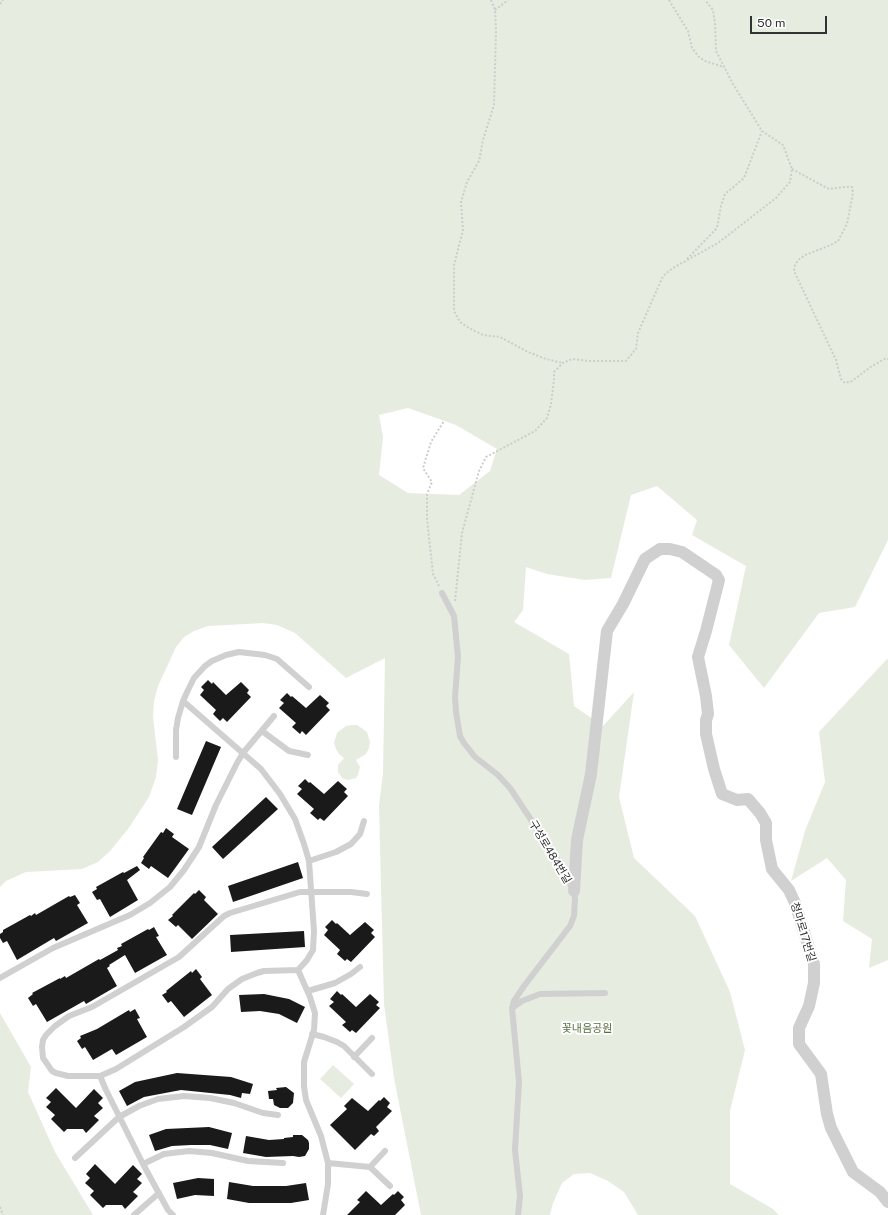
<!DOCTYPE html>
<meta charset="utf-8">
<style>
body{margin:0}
#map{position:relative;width:888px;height:1215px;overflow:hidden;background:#fff;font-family:"Public Sans",sans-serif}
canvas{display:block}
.scale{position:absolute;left:750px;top:16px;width:77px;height:18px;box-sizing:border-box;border:2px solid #333;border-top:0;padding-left:5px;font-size:12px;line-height:14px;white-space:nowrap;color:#333;-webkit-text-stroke:3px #fff;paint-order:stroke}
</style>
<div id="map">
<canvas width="888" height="1215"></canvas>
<div class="scale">50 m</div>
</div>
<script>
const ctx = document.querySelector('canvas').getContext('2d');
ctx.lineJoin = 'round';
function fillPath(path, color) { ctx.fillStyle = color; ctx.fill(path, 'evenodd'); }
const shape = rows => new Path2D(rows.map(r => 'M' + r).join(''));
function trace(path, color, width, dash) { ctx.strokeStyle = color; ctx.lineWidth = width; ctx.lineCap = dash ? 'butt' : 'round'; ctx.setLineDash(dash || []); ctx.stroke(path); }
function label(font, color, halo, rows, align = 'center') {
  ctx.font = font + ' "Public Sans","Noto Sans KR",sans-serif'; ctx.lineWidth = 4; ctx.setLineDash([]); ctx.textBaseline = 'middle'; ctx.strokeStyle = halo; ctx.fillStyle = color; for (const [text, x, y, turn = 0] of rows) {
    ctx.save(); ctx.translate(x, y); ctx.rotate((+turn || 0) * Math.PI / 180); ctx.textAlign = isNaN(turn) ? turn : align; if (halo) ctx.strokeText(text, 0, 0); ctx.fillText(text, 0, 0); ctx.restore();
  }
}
const green = shape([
 [0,0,888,0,888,540,855,607,819,613,764,688,729,645,746,566,692,535,697,520,657,486,631,495,611,578,585,580,547,574,526,567,523,610,514,622,569,654,574,706,603,726,634,692,619,797,634,858,695,916,730,992,745,1050,730,1111,730,1184,773,1209,779,1215,638,1215,624,1192,608,1181,590,1173,574,1174,562,1183,553,1203,550,1215,421,1215,394,1078,384,1004,379,806,383,773,385,658,346,678,295,633,277,625,263,623,208,626,194,631,184,637,176,647,158,686,154,701,153,717,158,760,156,777,149,797,128,829,110,851,98,862,82,869,26,872,6,881,0,887],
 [408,408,456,425,497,449,490,471,459,495,408,493,379,475,383,437,379,415],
 [887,659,888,660,888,960,869,968,872,939,843,921,846,880,827,858,791,881,805,831,825,782,819,732],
 [352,725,357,725,367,732,370,742,369,748,366,754,356,760,360,767,358,775,356,778,348,780,342,778,338,772,338,765,344,758,339,754,336,749,334,743,337,733,346,726],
 [0,1013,31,1067,28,1092,55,1152,93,1215,0,1215],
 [333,1065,354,1084,341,1098,320,1079]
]);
const building = shape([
 [208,680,212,684,213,682,226,695,241,682,249,690,247,693,251,697,227,722,223,718,220,721,213,714,216,710,200,695,204,690,201,687],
 [287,693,291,697,292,696,306,708,320,695,329,703,326,706,330,710,306,735,302,731,300,734,292,727,296,723,279,708,284,703,280,700],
 [206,741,221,747,192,815,177,809],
 [305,779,309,783,310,782,324,794,338,781,347,789,344,792,348,796,324,821,320,818,318,820,310,813,314,809,297,794,302,789,298,786],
 [266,797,278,809,223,859,212,847],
 [166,828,174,834,172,837,189,849,168,878,151,866,149,869,141,863,144,858,143,857,161,832,163,833],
 [298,862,303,878,233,902,228,886],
 [137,866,140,870,127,880,138,900,110,917,100,899,97,900,92,892,97,889,96,887,123,872,124,873],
 [199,890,206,897,204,900,218,914,192,939,178,925,176,927,168,920,173,916,172,915,194,893,195,894],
 [75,895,80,903,77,905,88,923,56,941,54,938,17,960,7,941,3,943,0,938,0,934,3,932,3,930,30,915,31,916,35,913,36,915,69,896,70,897],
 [332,920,336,924,337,923,350,935,365,922,374,930,371,933,375,937,351,962,347,959,345,961,337,954,340,950,324,935,328,930,325,927],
 [154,927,159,936,156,937,167,955,135,973,125,955,109,965,110,966,107,968,117,986,86,1004,84,1001,47,1022,36,1004,33,1006,28,998,33,994,32,993,60,978,60,979,65,976,66,978,99,959,100,960,118,950,117,948,122,946,121,944,148,929,149,930],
 [304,931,305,947,231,952,230,935],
 [196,969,202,977,200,979,212,995,184,1017,171,1001,168,1003,162,995,167,992,166,991,191,971,192,973],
 [337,991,341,995,342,994,356,1007,370,994,379,1002,376,1005,380,1008,356,1033,352,1030,350,1032,342,1025,346,1022,329,1006,334,1002,330,999],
 [264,994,289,999,305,1007,297,1023,279,1014,260,1011,241,1012,239,995],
 [135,1009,140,1018,137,1019,147,1037,116,1055,112,1049,93,1060,85,1047,82,1049,77,1041,81,1038,80,1036,97,1029,129,1010,130,1012],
 [177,1073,231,1077,253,1084,250,1094,242,1093,241,1098,230,1095,181,1090,144,1097,127,1106,119,1091,135,1082],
 [286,1087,294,1093,293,1103,288,1108,280,1108,274,1105,273,1099,269,1099,268,1091,277,1090,276,1088],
 [56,1088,76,1108,94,1089,103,1098,98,1103,103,1108,94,1116,99,1120,86,1133,83,1129,67,1129,64,1132,51,1119,55,1115,46,1107,51,1102,46,1098],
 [384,1097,390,1103,387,1107,392,1111,376,1127,379,1131,374,1136,371,1134,355,1150,330,1125,347,1109,344,1106,352,1098,368,1111,379,1100,380,1101],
 [209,1127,232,1133,228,1149,210,1145,191,1145,172,1146,155,1151,149,1135,166,1129],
 [293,1135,302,1135,308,1140,309,1143,309,1149,305,1156,299,1157,293,1156,266,1157,243,1153,246,1136,269,1140,284,1139,284,1138,293,1137],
 [95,1164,115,1184,133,1165,142,1174,137,1179,142,1183,133,1192,138,1196,125,1209,122,1205,106,1205,103,1208,90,1195,94,1191,85,1183,90,1178,86,1174],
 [198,1178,214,1179,214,1196,195,1195,177,1199,173,1183],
 [229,1182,253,1186,286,1186,306,1183,309,1200,291,1203,249,1203,227,1199],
 [366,1191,381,1205,393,1194,394,1195,398,1191,404,1197,401,1200,405,1205,395,1215,347,1215,360,1202,357,1200]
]);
const path = shape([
 [491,0,495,10,496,30,494,105,483,140,479,161,467,182,461,202,463,230,454,265,454,311,460,322,469,328,483,335,500,337,528,352,546,359,563,363],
 [669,0,688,31,692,48,699,57,705,61,724,67],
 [0,4,3,0],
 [495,10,508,0],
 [792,169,829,189,844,187,852,187,853,193,847,224,838,241,831,245,805,255,798,260,795,265,794,271,836,360,841,379,845,383,852,381,872,366,886,358,888,359],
 [687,259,717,228,721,206,725,194,744,178,762,131],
 [439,586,433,574,427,519,427,494,432,482,423,468,431,442,444,421],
 [455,601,462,533,479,471,486,457,535,431,547,418,551,404,554,380,554,372,563,363,572,359,590,361,626,361,636,349,638,333,663,276,673,268,718,243,776,198,790,182,792,169,783,145,762,131,733,84,716,51,715,23,713,10,705,0],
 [0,1207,3,1215]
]);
const lane = shape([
 [442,593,454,616,458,657,455,697,456,712,460,736,464,743,475,757,498,775,510,788,557,859,574,891,575,899,574,916,570,926,524,986,514,1001,512,1008,519,1082,515,1150,520,1196,518,1215],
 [183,701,261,769,280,794,295,819,304,844,309,861,314,931,313,950,307,960,298,970],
 [262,731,289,751,308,755],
 [176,757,176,730,178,718,183,701,188,690,194,678,205,666,212,661,226,655,239,652,265,655,277,659,309,687],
 [309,861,336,852,351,844,360,834,364,821],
 [0,978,53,948,130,915,150,903,170,887,184,870,199,847,216,805,237,763,243,753,274,716],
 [308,991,335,983,351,974,360,967],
 [512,1008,522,1001,540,994,605,993],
 [312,1034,324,1037,337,1042,344,1046,372,1074],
 [354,1057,372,1038],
 [100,1076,116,1069,184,1027,212,1007,228,989,242,979,257,973,264,971,298,970,310,997,315,1013,314,1030,304,1062,304,1086,306,1100,321,1136,328,1163,328,1184,323,1215],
 [75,1158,119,1117,139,1106,158,1099,184,1096,210,1098,234,1103,263,1113,278,1115],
 [328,1163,370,1167,390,1186],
 [143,1164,164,1154,189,1151,212,1153,248,1161,283,1163],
 [370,1167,385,1151],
 [134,1215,159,1193],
 [173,1215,168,1210,143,1164,106,1090,100,1076,68,1076,56,1073,52,1071,43,1058,42,1047,43,1040,46,1035,55,1026,69,1016,92,1007,179,957,224,916,230,913,300,892,351,892,367,894]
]);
const street = shape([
 [574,891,577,840,591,774,607,631,623,604,645,559,660,549,670,549,682,552,716,575,719,580,706,631,698,657,706,696,708,714,706,720,706,734,714,769,722,794,737,800,748,799,760,813,766,823,766,840,772,869,789,890,795,903,814,964,814,983,809,1006,799,1028,799,1044,821,1074,827,1114,831,1128,853,1172,880,1192,888,1202]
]);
const streetNames = [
 ["구성로484번길",550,852,59],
 ["청마로17번길",803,932,73]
];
const parkNames = [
 ["꽃내음공원",587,1029]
];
fillPath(green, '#e6ecdf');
fillPath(building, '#1a1a1a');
trace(path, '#cdcdcd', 2, [2, 2]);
trace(lane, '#d0d0d0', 6);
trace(street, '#d0d0d0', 12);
label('11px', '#333', '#fff', streetNames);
label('11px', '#56703f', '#fff', parkNames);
</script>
